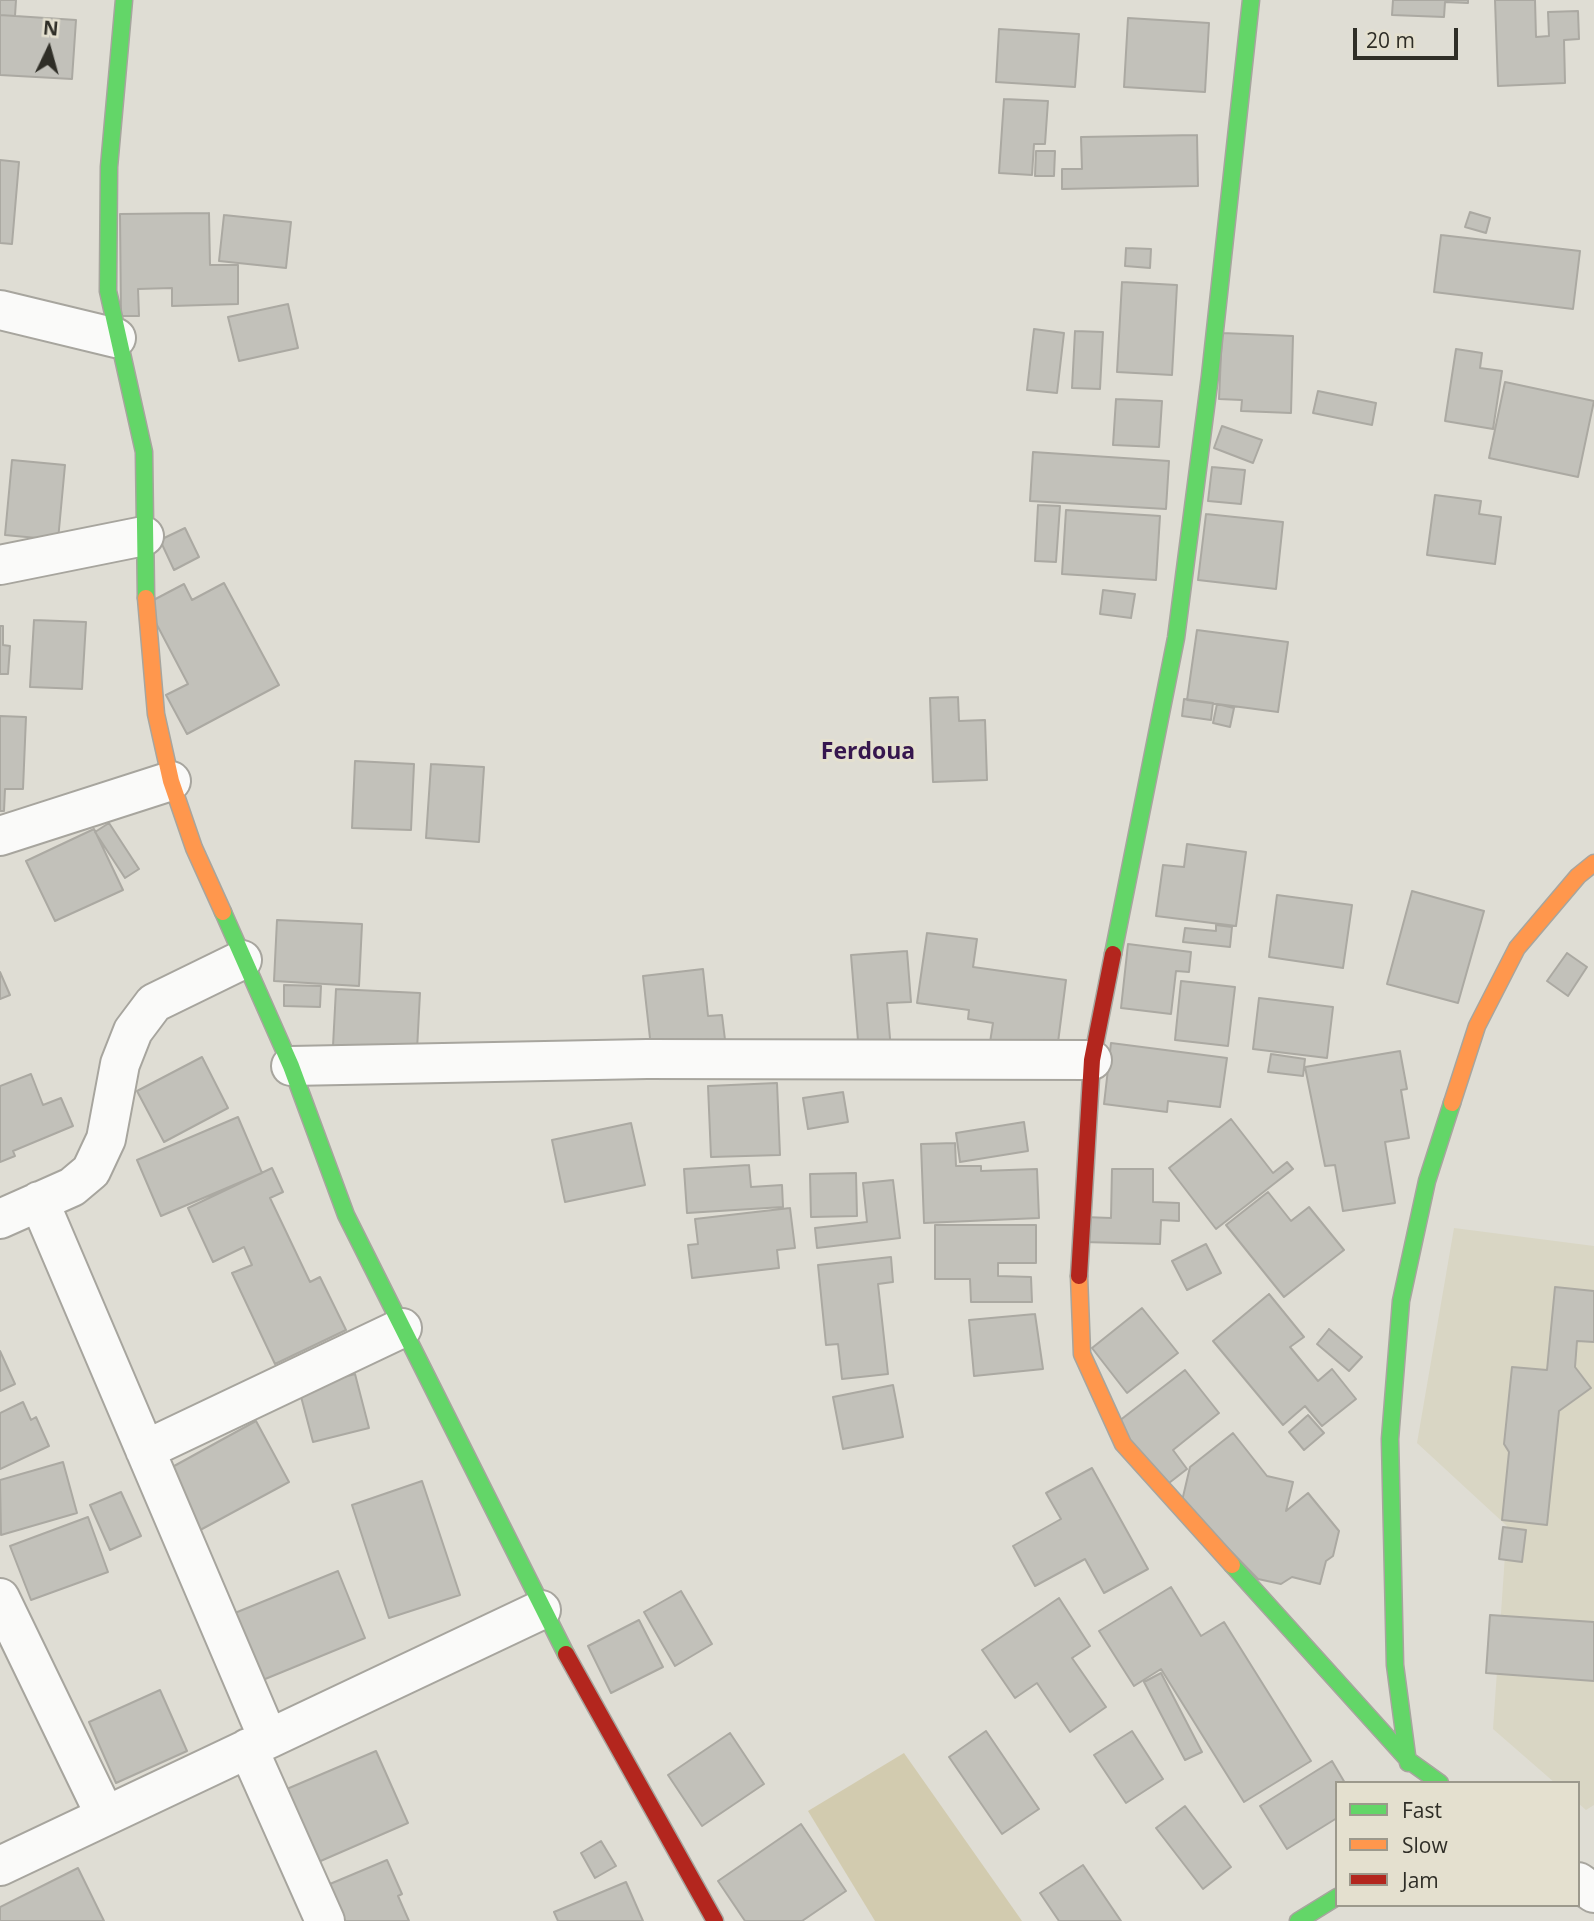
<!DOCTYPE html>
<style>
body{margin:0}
#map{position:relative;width:1594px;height:1921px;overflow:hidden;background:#dfddd4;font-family:"Open Sans",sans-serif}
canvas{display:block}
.legend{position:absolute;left:1335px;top:1781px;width:245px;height:126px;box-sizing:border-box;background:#e4e0cf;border:2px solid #9c998c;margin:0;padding:9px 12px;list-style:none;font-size:21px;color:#2f2e27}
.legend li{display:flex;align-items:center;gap:14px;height:35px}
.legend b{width:35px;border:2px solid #9c998c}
.north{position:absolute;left:14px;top:14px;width:70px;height:70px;-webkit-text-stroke:5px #e4e0cf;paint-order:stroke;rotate:5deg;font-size:19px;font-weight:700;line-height:28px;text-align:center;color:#2f2e27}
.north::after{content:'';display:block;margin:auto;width:24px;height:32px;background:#2f2e27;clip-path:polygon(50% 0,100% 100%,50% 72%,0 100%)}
.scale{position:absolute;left:1353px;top:28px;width:105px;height:32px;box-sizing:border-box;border:4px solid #2f2e27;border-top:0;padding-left:9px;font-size:21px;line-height:24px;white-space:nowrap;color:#2f2e27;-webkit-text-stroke:5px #e4e0cf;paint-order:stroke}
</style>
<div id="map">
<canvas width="1594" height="1921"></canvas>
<ul class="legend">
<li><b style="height:9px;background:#63d668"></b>Fast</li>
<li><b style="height:9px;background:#ff974d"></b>Slow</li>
<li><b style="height:9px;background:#b3261e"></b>Jam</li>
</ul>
<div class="north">N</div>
<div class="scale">20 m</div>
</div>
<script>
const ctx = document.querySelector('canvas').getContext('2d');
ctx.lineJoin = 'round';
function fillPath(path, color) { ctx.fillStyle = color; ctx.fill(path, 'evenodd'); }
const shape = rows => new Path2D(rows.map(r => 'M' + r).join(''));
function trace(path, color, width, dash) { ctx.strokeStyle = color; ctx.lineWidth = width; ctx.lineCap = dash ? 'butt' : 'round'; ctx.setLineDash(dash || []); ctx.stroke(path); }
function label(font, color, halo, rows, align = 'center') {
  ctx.font = font + ' "Open Sans",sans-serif'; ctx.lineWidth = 6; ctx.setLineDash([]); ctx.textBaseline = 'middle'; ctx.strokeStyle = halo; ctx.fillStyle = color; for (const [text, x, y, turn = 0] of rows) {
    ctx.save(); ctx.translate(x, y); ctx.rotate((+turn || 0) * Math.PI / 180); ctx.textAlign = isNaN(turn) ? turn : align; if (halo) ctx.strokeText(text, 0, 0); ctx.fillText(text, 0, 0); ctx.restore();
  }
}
const built = shape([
 [1454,1228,1594,1246,1594,1805,1586,1810,1578,1803,1578,1783,1555,1783,1493,1729,1507,1526,1417,1443]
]);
const green = shape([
 [904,1753,1022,1921,875,1921,808,1811]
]);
const building = shape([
 [0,0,16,0,15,16,0,15,0,0],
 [1393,0,1468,0,1468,3,1445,2,1444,17,1392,15,1393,0],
 [1495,0,1535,0,1536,37,1549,36,1548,12,1578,11,1579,39,1564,40,1565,83,1498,86,1495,0],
 [0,15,76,20,72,79,0,75,0,15],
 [1128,18,1209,23,1205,92,1124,87,1128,18],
 [999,29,1079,34,1075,87,996,82,999,29],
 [1004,99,1048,101,1045,144,1034,144,1032,175,999,173,1004,99],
 [1197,135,1198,186,1062,189,1062,169,1082,169,1081,137,1197,135],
 [1036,151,1055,151,1054,176,1035,176,1036,151],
 [0,160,19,162,12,244,0,243,0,160],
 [1470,212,1490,218,1486,233,1465,227,1470,212],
 [209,213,210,265,238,265,238,304,172,306,172,288,138,289,139,316,121,316,120,214,209,213],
 [224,215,291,222,286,268,219,261,224,215],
 [1441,235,1580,251,1573,309,1434,292,1441,235],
 [1126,248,1151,249,1150,268,1125,266,1126,248],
 [1122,282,1177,285,1172,375,1117,372,1122,282],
 [288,304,298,348,239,361,228,317,288,304],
 [1034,329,1064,333,1057,393,1027,390,1034,329],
 [1075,331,1103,332,1100,389,1072,388,1075,331],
 [1222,333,1293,336,1291,413,1241,411,1242,400,1219,399,1222,333],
 [1456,349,1482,353,1480,368,1502,371,1493,429,1445,421,1456,349],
 [1505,382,1594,401,1578,477,1489,458,1505,382],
 [1318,391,1376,403,1372,425,1313,413,1318,391],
 [1116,399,1162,401,1159,447,1113,445,1116,399],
 [1222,426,1262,440,1253,463,1214,448,1222,426],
 [1033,452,1169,461,1166,509,1030,501,1033,452],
 [12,460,65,465,58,540,5,535,12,460],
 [1212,467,1245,470,1241,504,1208,501,1212,467],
 [1435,495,1481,501,1479,514,1501,517,1495,564,1427,555,1435,495],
 [1038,505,1060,506,1056,562,1035,561,1038,505],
 [1066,510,1160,516,1156,580,1062,574,1066,510],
 [1206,514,1283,522,1276,589,1198,580,1206,514],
 [185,528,199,557,174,570,160,540,185,528],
 [224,583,279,685,187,734,166,695,188,684,146,604,184,584,192,600,224,583],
 [1103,590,1135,594,1131,618,1100,614,1103,590],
 [34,620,86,622,82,689,30,687,34,620],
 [0,626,3,626,3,645,10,646,8,674,0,674,0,626],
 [1197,630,1288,642,1278,712,1187,700,1197,630],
 [958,697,959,721,985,720,987,780,933,782,930,698,958,697],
 [1184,699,1213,703,1211,720,1182,716,1184,699],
 [1217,704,1234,708,1230,727,1213,723,1217,704],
 [0,716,26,717,23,789,5,789,4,811,0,811,0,716],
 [355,761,414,764,411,830,352,828,355,761],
 [431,764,484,767,479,842,426,838,431,764],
 [109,823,139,869,125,878,95,832,109,823],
 [94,829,123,890,55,921,26,861,94,829],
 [1187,844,1246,852,1236,926,1156,916,1163,865,1184,867,1187,844],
 [1412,891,1484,911,1458,1003,1387,984,1412,891],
 [1277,895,1352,905,1343,968,1269,957,1277,895],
 [277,920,362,924,359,986,274,981,277,920],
 [1216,925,1232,927,1230,947,1183,942,1185,928,1216,931,1216,925],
 [927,933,977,939,973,967,1066,980,1056,1058,989,1049,993,1023,968,1019,969,1010,917,1003,927,933],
 [1128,944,1191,952,1189,972,1176,971,1171,1014,1121,1008,1128,944],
 [907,951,911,1002,887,1003,891,1050,859,1053,851,955,907,951],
 [1567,953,1587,967,1568,996,1547,981,1567,953],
 [703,969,708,1016,722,1015,726,1048,652,1056,643,976,703,969],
 [0,972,10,995,0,999,0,972],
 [1181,981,1235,987,1228,1046,1175,1040,1181,981],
 [284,985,321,986,320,1007,284,1006,284,985],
 [336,989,420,993,416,1069,332,1065,336,989],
 [1259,998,1333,1007,1327,1058,1253,1049,1259,998],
 [1111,1043,1227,1058,1220,1107,1168,1101,1167,1112,1104,1104,1111,1043],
 [1400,1051,1407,1089,1401,1090,1409,1138,1385,1142,1395,1203,1343,1211,1335,1165,1325,1166,1305,1067,1400,1051],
 [1271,1054,1305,1059,1303,1076,1268,1072,1271,1054],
 [202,1057,228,1108,164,1142,137,1091,202,1057],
 [31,1074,43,1105,61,1098,73,1126,13,1151,15,1156,0,1162,0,1086,31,1074],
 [777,1083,780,1155,711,1157,708,1086,777,1083],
 [843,1092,848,1122,808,1129,803,1098,843,1092],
 [238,1117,262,1173,161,1216,137,1160,238,1117],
 [1231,1119,1273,1173,1287,1162,1293,1169,1216,1229,1169,1168,1231,1119],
 [1024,1122,1028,1151,960,1162,956,1133,1024,1122],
 [631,1123,645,1185,565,1202,552,1140,631,1123],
 [955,1143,956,1166,981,1166,981,1171,1037,1169,1039,1218,924,1223,921,1144,955,1143],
 [749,1165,751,1187,782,1185,783,1207,687,1213,684,1169,749,1165],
 [272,1168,283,1192,270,1198,310,1282,320,1277,346,1330,275,1364,232,1273,252,1265,244,1247,213,1262,188,1208,272,1168],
 [1112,1169,1153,1169,1153,1202,1179,1203,1179,1221,1161,1220,1160,1244,1083,1242,1084,1217,1111,1218,1112,1169],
 [856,1173,857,1216,811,1217,810,1174,856,1173],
 [893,1180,900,1238,817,1248,815,1228,867,1222,863,1183,893,1180],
 [1268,1192,1291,1221,1309,1207,1344,1250,1284,1297,1226,1225,1268,1192],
 [790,1208,795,1248,777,1250,779,1268,692,1278,688,1245,698,1244,695,1219,790,1208],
 [935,1225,1036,1225,1036,1263,998,1263,998,1276,1031,1277,1032,1302,971,1302,970,1279,935,1279,935,1225],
 [1206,1244,1221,1273,1187,1290,1172,1261,1206,1244],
 [891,1257,893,1282,878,1284,888,1374,842,1379,838,1344,826,1345,818,1265,891,1257],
 [1555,1287,1594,1291,1594,1342,1577,1341,1575,1367,1591,1388,1559,1411,1547,1525,1502,1520,1509,1452,1504,1444,1512,1367,1547,1370,1555,1287],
 [1269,1294,1304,1337,1290,1347,1318,1381,1332,1369,1356,1399,1322,1426,1305,1406,1283,1425,1213,1341,1269,1294],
 [1142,1308,1178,1353,1127,1393,1092,1348,1142,1308],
 [1035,1314,1043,1369,974,1376,969,1320,1035,1314],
 [1329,1329,1362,1357,1349,1371,1317,1344,1329,1329],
 [0,1351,15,1384,0,1391,0,1351],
 [1185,1370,1219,1413,1173,1450,1187,1469,1160,1490,1110,1428,1185,1370],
 [355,1374,369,1428,313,1442,299,1389,355,1374],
 [893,1385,903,1437,843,1449,833,1397,893,1385],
 [23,1402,31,1420,36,1417,49,1446,0,1469,0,1413,23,1402],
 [1308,1415,1324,1433,1304,1450,1289,1432,1308,1415],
 [256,1421,289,1482,178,1542,145,1482,256,1421],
 [1233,1433,1267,1476,1293,1482,1286,1511,1308,1493,1339,1531,1333,1556,1326,1561,1320,1584,1292,1577,1281,1584,1258,1579,1182,1501,1190,1467,1233,1433],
 [63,1462,77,1513,1,1535,0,1480,63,1462],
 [1092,1468,1148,1569,1104,1593,1085,1559,1035,1586,1013,1546,1061,1519,1046,1493,1092,1468],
 [422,1481,460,1595,389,1618,352,1505,422,1481],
 [121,1492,141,1536,110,1550,90,1505,121,1492],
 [88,1517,108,1572,31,1600,10,1546,88,1517],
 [1503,1527,1526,1530,1522,1562,1499,1559,1503,1527],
 [338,1571,365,1638,253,1684,225,1617,338,1571],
 [1171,1587,1201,1636,1224,1622,1311,1761,1244,1802,1161,1669,1134,1686,1099,1631,1171,1587],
 [681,1591,712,1644,675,1666,644,1612,681,1591],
 [1059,1598,1090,1646,1072,1658,1106,1707,1070,1732,1037,1683,1015,1698,982,1650,1059,1598],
 [1490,1615,1594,1622,1594,1681,1486,1673,1490,1615],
 [639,1620,663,1667,611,1693,588,1646,639,1620],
 [1161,1673,1202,1752,1185,1760,1144,1682,1161,1673],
 [160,1690,187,1751,116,1783,89,1722,160,1690],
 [986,1731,1039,1809,1002,1834,949,1757,986,1731],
 [1132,1731,1163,1779,1126,1803,1094,1755,1132,1731],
 [730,1733,764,1784,702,1826,668,1775,730,1733],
 [376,1751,408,1823,293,1873,261,1800,376,1751],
 [1332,1761,1345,1783,1337,1783,1337,1818,1287,1849,1260,1806,1332,1761],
 [1185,1806,1231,1867,1203,1889,1156,1828,1185,1806],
 [801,1824,846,1891,802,1921,745,1921,718,1881,801,1824],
 [601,1841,616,1866,595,1878,581,1853,601,1841],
 [387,1860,402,1894,398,1896,409,1921,332,1921,318,1889,387,1860],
 [1083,1865,1121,1921,1059,1921,1040,1893,1083,1865],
 [78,1868,104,1921,0,1921,0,1907,78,1868],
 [626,1882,643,1921,558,1921,554,1912,626,1882]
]);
const street = shape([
 [0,310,116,338],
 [0,565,144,536],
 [0,836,171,781],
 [291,1066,647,1059,1092,1060],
 [39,1201,268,1738],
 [0,1219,72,1187,91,1171,106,1139,120,1064,133,1031,154,1003,242,960],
 [145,1450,402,1328],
 [0,1598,105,1815],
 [248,1748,325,1921],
 [0,1866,541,1610],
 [1578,1882,1594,1893]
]);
const fast = shape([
 [124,0,109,167,108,291,144,452,146,598],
 [223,912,291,1066,346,1215,566,1654],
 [1113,954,1176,638,1210,376,1251,0],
 [1232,1565,1408,1760,1440,1783],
 [1408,1763,1395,1665,1390,1439,1401,1301,1427,1181,1452,1103],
 [1298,1921,1337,1897]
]);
const slow = shape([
 [146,598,156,714,171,781,194,848,223,912],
 [1452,1103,1477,1026,1517,948,1578,876,1594,863],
 [1079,1276,1082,1354,1123,1444,1232,1565]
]);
const jam = shape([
 [1079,1276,1092,1060,1113,954],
 [566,1654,715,1921]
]);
const quarterNames = [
 ["Ferdoua",868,752]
];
fillPath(built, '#d9d6c4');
fillPath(green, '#d2cbaf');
fillPath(building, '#c2c1ba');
trace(building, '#aba9a2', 2);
trace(street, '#a7a59e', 42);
trace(fast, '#a7a59e', 19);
trace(slow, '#a7a59e', 19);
trace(jam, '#a7a59e', 19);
trace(street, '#fafaf9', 38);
trace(fast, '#63d668', 16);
trace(slow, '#ff974d', 16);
trace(jam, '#b3261e', 16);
label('bold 23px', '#36164e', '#e4e0cf', quarterNames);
</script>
